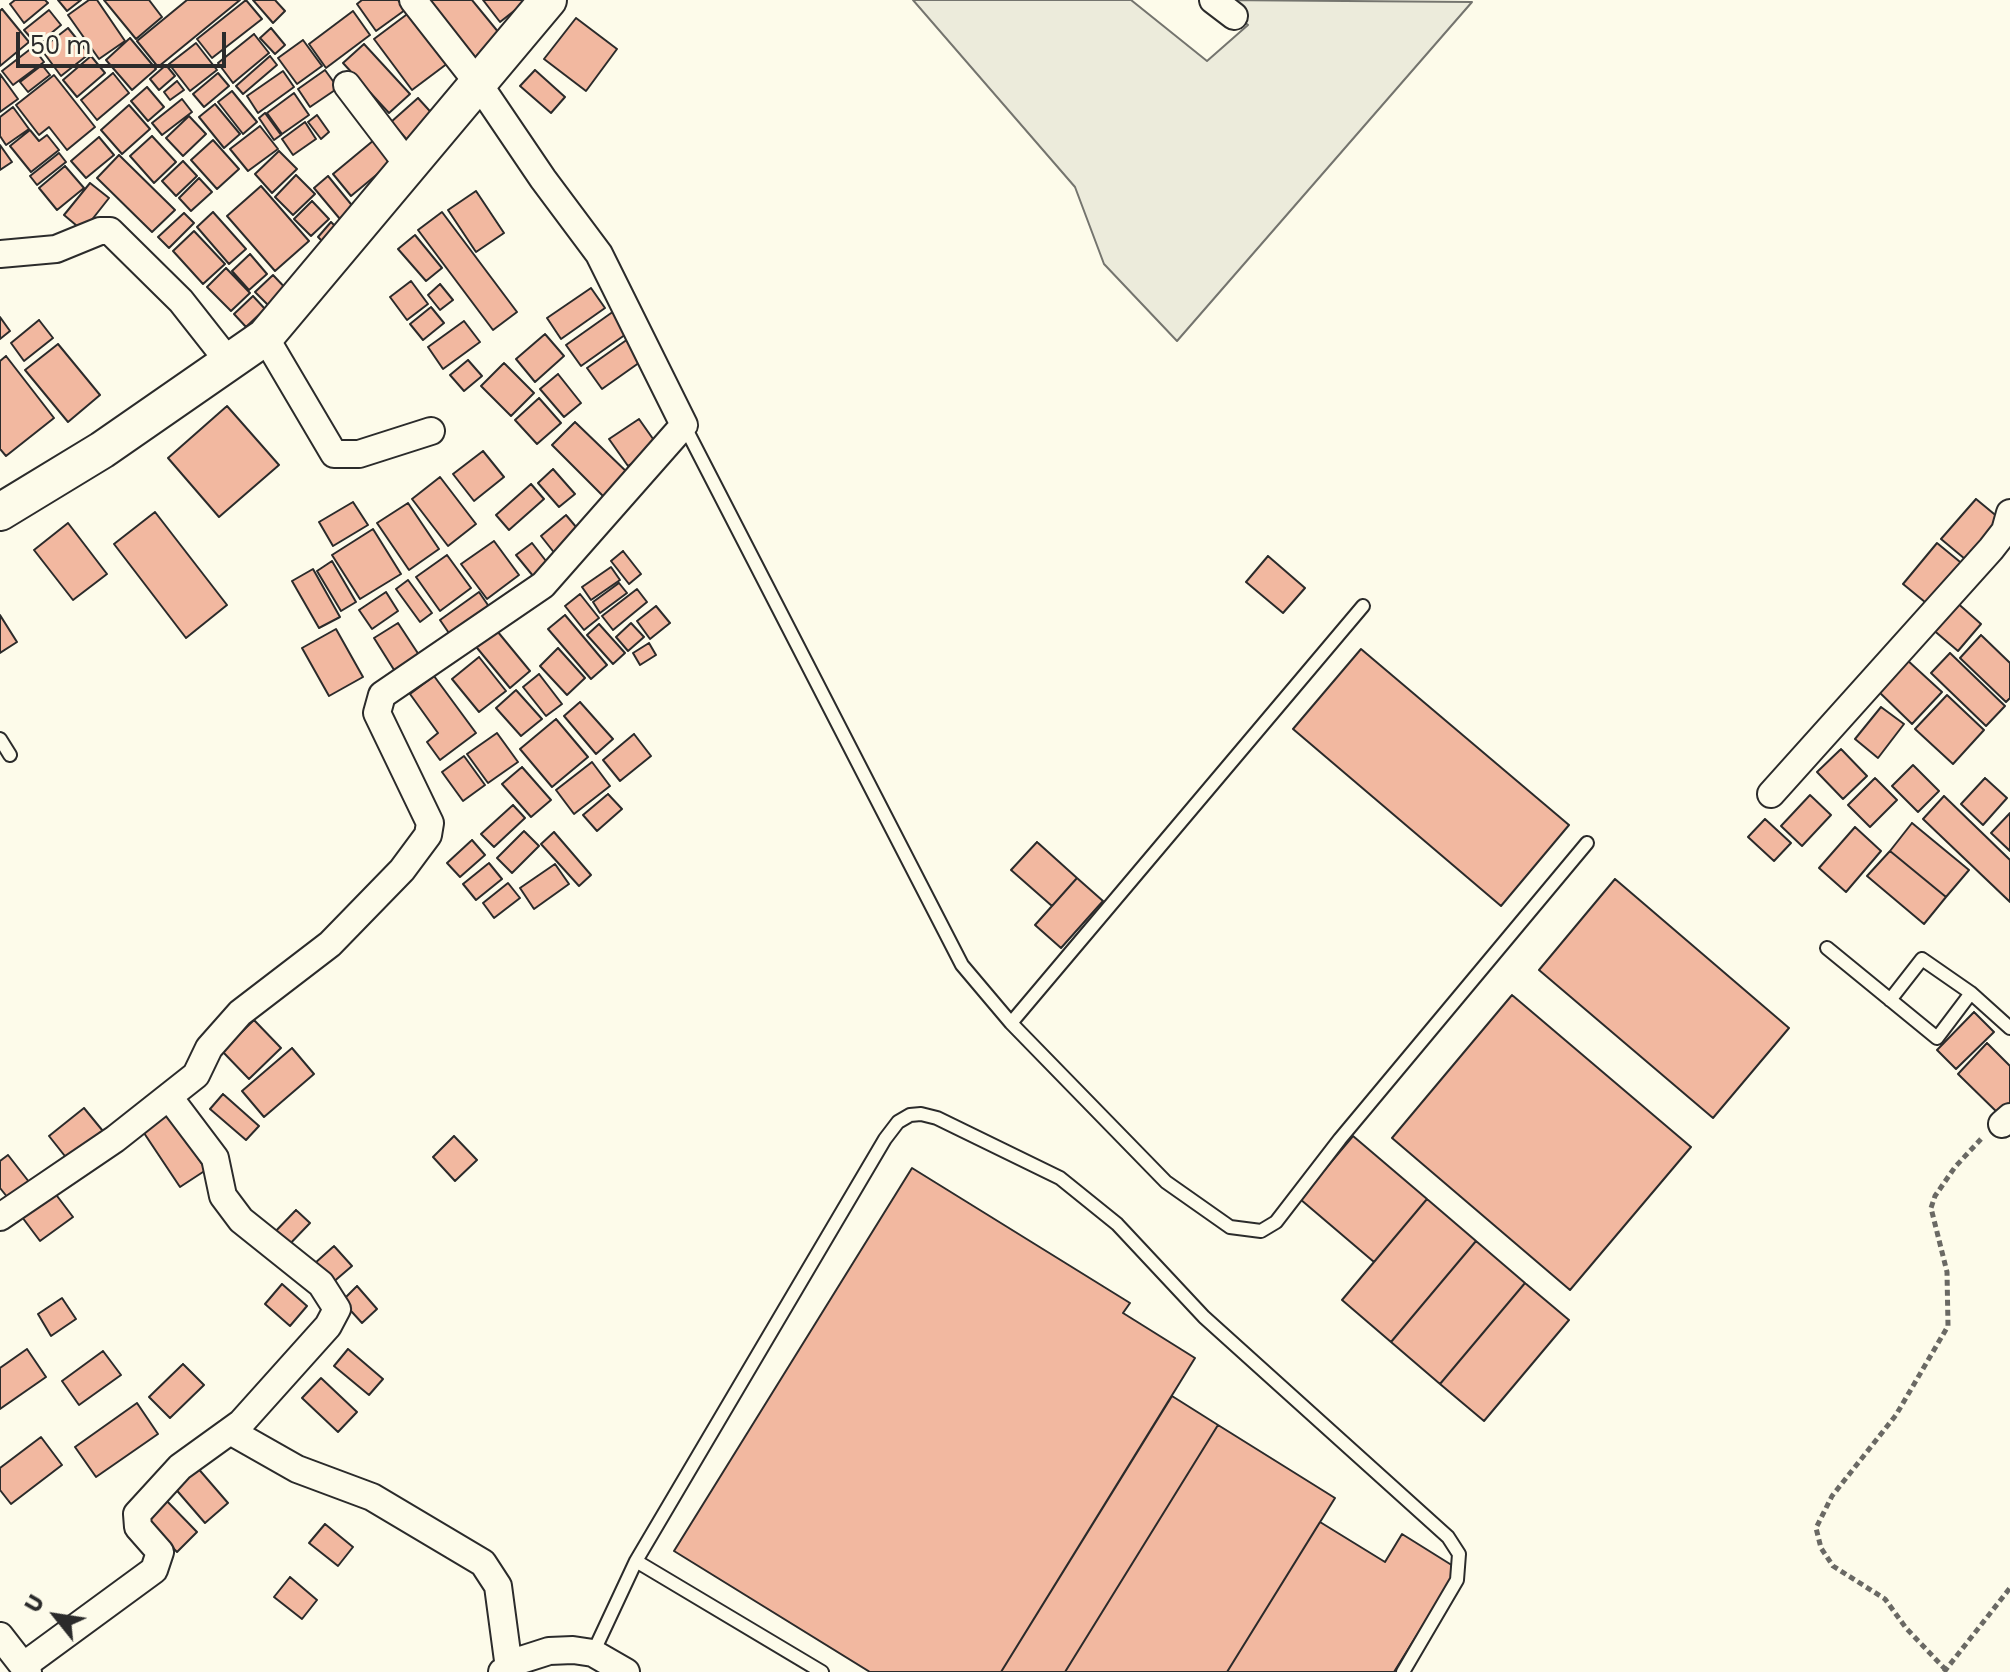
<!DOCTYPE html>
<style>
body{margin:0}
#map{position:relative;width:2010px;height:1672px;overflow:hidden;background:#fdfbea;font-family:Poppins,sans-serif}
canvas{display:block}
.north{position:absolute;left:16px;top:1576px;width:80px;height:80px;-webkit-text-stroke:6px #fdfbea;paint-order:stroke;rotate:300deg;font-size:22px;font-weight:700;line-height:32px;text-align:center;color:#2b2b2b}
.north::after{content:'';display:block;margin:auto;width:28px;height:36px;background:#2b2b2b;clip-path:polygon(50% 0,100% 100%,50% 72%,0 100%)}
.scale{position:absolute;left:16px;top:32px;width:210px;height:36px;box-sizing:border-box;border:4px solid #2b2b2b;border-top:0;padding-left:10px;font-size:24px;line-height:28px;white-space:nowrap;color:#2b2b2b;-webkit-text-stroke:6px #fdfbea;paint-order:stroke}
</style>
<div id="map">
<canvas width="2010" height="1672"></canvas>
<div class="north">U</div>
<div class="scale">50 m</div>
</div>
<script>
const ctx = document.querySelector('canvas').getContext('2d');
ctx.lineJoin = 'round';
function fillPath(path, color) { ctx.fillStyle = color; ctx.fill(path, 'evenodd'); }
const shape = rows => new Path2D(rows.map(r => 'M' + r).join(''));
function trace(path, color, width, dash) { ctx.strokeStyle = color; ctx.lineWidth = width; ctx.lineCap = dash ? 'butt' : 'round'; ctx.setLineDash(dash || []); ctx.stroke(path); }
const green = shape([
 [913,0,1131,0,1207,61,1248,25,1219,0,1472,2,1177,341,1104,264,1075,187,913,0]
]);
const building = shape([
 [15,0,45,0,48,3,24,23,10,4,15,0],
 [58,0,81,0,67,11,58,0],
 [89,0,97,0,125,41,99,59,68,15,89,0],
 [104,0,149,0,162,17,136,39,104,0],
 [187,0,240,0,158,67,137,41,187,0],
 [246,0,262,19,212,58,197,39,246,0],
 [253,0,275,0,285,11,273,23,253,0],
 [362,0,398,0,405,10,376,31,357,4,362,0],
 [423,0,472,0,504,39,474,63,423,0],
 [483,0,528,0,500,22,483,0],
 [2,9,29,42,0,66,0,11,2,9],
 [49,10,61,25,37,45,24,30,49,10],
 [353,11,370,35,326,68,309,44,353,11],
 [410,12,448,63,412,90,374,39,410,12],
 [576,18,617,49,586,91,544,59,576,18],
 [68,28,89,54,61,76,41,49,68,28],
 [271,28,285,45,275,54,260,38,271,28],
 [254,34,269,53,233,83,218,63,254,34],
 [130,38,156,69,132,90,106,60,130,38],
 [303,40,322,66,297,84,278,58,303,40],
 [196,43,217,70,190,91,169,64,196,43],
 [364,44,410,94,389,113,343,63,364,44],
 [33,47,44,62,13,85,2,71,33,47],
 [91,56,105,73,77,97,63,80,91,56],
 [270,56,277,65,243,94,236,86,270,56],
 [42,65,50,75,28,92,20,82,42,65],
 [166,65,175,76,159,90,150,79,166,65],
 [325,70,338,88,310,107,298,89,325,70],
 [535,70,565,97,551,113,520,86,535,70],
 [283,71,294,87,258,113,247,96,283,71],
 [113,73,129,93,97,120,81,100,113,73],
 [218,73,229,86,204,107,193,94,218,73],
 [0,74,18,99,0,112,0,74],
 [54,75,95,127,67,150,49,127,39,135,16,105,54,75],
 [177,81,184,90,170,100,164,92,177,81],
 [147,87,164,107,148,121,131,101,147,87],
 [232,91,257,122,243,134,218,102,232,91],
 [294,93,309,115,282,134,267,113,294,93],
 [418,98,437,119,410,143,391,122,418,98],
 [182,99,192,112,162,135,152,123,182,99],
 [215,104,240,134,224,148,199,117,215,104],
 [129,105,150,129,122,154,101,130,129,105],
 [13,107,29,129,6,145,0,136,0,117,13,107],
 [265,113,281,135,274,140,259,118,265,113],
 [317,115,329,132,321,139,308,122,317,115],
 [189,116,206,134,183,156,166,138,189,116],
 [305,122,316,139,293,155,282,139,305,122],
 [260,126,278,149,248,171,230,149,260,126],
 [30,130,39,141,47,135,59,150,31,172,10,146,30,130],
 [380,135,398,157,351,196,333,174,380,135],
 [152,136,176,162,154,183,130,156,152,136],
 [99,137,114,155,86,178,71,161,99,137],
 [213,140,239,169,217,189,191,160,213,140],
 [0,145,12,162,0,170,0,145],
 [279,151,297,169,272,193,255,174,279,151],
 [59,153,66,162,37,185,30,176,59,153],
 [119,155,175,210,152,232,97,178,119,155],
 [183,161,197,176,176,196,162,181,183,161],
 [65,166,84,188,57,210,39,188,65,166],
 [296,175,315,194,293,215,275,197,296,175],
 [328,176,359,214,345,225,314,188,328,176],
 [199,178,212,192,191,211,179,198,199,178],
 [90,183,109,198,83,231,64,215,90,183],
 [261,186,309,241,275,271,227,216,261,186],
 [476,191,504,233,476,252,448,210,476,191],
 [312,201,329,219,311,236,294,219,312,201],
 [213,212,246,249,229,264,197,227,213,212],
 [442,212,517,312,493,330,418,230,442,212],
 [184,213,194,223,169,248,158,237,184,213],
 [331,222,344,235,330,249,318,237,331,222],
 [194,231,225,264,203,284,173,251,194,231],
 [415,235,442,268,426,281,398,249,415,235],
 [250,254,267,274,249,290,232,271,250,254],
 [226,268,250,293,231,311,207,287,226,268],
 [273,275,291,294,274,311,255,292,273,275],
 [411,281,428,304,407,320,390,297,411,281],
 [440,284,453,300,440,310,428,295,440,284],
 [591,288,605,308,561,339,547,318,591,288],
 [253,296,265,309,246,327,234,314,253,296],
 [431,307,444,323,423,340,410,324,431,307],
 [614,311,629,332,581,366,566,345,614,311],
 [0,317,10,331,0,339,0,317],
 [39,320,53,338,24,361,11,343,39,320],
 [464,321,480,342,443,369,428,347,464,321],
 [545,334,564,356,535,382,516,359,545,334],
 [628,339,643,360,602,389,587,368,628,339],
 [58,344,100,395,68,422,25,370,58,344],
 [6,356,54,418,6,456,0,449,0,361,6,356],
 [468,360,482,376,464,391,450,375,468,360],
 [504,363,534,393,511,416,481,386,504,363],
 [558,374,581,403,564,417,540,389,558,374],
 [539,398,561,423,537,444,515,420,539,398],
 [227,406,279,465,219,517,168,458,227,406],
 [639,419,658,446,628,466,609,439,639,419],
 [575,422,631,476,607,500,552,445,575,422],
 [483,451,504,477,474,501,453,474,483,451],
 [553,469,575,494,559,507,538,483,553,469],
 [440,477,476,524,448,546,412,499,440,477],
 [531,484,544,499,509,530,496,515,531,484],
 [1976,499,2005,523,1971,564,1941,539,1976,499],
 [353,502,368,525,333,546,319,522,353,502],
 [408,503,439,549,409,570,377,523,408,503],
 [155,512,227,605,186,638,114,544,155,512],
 [566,515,582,534,556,555,541,536,566,515],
 [68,523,107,574,73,600,34,550,68,523],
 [373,529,401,574,360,599,332,555,373,529],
 [494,541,519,575,487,599,461,564,494,541],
 [532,543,553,570,538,582,516,555,532,543],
 [1937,543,1965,566,1931,607,1903,584,1937,543],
 [623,551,641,574,629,584,611,561,623,551],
 [447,555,471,588,440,611,416,577,447,555],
 [1268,556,1305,588,1283,613,1246,582,1268,556],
 [332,561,356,602,341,611,317,571,332,561],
 [611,567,620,580,591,600,582,587,611,567],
 [313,569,340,617,319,628,292,581,313,569],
 [408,580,432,613,420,622,396,589,408,580],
 [619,583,627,593,600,613,593,602,619,583],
 [637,589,647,602,613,630,602,616,637,589],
 [386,592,398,611,372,629,359,610,386,592],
 [479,592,492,611,453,639,440,620,479,592],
 [580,594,599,618,584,630,565,606,580,594],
 [1954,600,1981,624,1958,651,1931,628,1954,600],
 [656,606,670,623,650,639,637,621,656,606],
 [0,615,17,642,0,653,0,615],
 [565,615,607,665,591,679,548,629,565,615],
 [398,623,421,658,396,673,374,638,398,623],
 [631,623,644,637,628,651,616,637,631,623],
 [599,624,625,653,613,664,587,635,599,624],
 [493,626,530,671,510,688,473,643,493,626],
 [336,629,363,677,329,696,302,648,336,629],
 [1981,635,2010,663,2010,698,2006,702,1960,658,1981,635],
 [649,643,656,655,640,665,633,653,649,643],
 [558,648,585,678,567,695,540,666,558,648],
 [1361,649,1569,825,1501,906,1293,729,1361,649],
 [1950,653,2005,706,1986,726,1931,673,1950,653],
 [479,657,506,691,479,712,452,679,479,657],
 [1906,659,1942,692,1912,724,1877,690,1906,659],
 [539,674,562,704,546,716,523,687,539,674],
 [434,676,476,733,440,760,427,742,438,733,410,694,434,676],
 [516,690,542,719,521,736,496,708,516,690],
 [1947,695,1984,730,1953,764,1915,729,1947,695],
 [580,702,613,739,596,754,564,716,580,702],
 [1881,707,1904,724,1878,758,1855,739,1881,707],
 [556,719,588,757,552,787,520,749,556,719],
 [497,733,518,762,488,783,467,754,497,733],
 [634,734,651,756,620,781,603,760,634,734],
 [1841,749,1867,776,1843,799,1817,772,1841,749],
 [464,756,485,785,463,801,442,772,464,756],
 [592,762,610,786,574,814,556,790,592,762],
 [1913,765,1939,791,1918,812,1892,786,1913,765],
 [522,767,551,800,531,817,502,784,522,767],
 [1875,778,1897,800,1870,827,1848,805,1875,778],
 [1985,778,2007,798,1983,825,1961,804,1985,778],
 [608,794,622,809,597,831,583,815,608,794],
 [1810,795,1831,815,1802,846,1781,826,1810,795],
 [1944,796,2010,860,2010,902,1923,819,1944,796],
 [513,805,525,818,494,847,481,834,513,805],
 [2010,813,2010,851,1991,833,2010,813],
 [1765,819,1791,843,1774,861,1748,837,1765,819],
 [1912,823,1969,870,1946,897,1890,851,1912,823],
 [1855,827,1881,851,1846,892,1819,868,1855,827],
 [524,831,539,846,512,873,497,858,524,831],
 [554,832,591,875,579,886,541,844,554,832],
 [472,840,485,855,460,877,447,863,472,840],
 [1037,842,1077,878,1052,906,1011,870,1037,842],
 [1890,851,1946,897,1924,924,1867,876,1890,851],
 [489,863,502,879,476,900,463,884,489,863],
 [555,864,569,884,534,909,520,888,555,864],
 [1077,878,1103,901,1061,948,1035,925,1077,878],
 [1615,879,1789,1028,1713,1118,1539,970,1615,879],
 [508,883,520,898,494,918,483,903,508,883],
 [1512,995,1691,1147,1570,1290,1392,1138,1512,995],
 [1974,1012,1994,1032,1956,1069,1937,1050,1974,1012],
 [254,1020,281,1048,249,1079,222,1051,254,1020],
 [1987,1043,2010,1066,2010,1111,2003,1118,1958,1074,1987,1043],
 [292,1048,314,1074,264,1117,242,1091,292,1048],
 [223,1094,259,1126,246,1140,210,1109,223,1094],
 [84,1108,107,1136,72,1165,49,1136,84,1108],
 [168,1113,206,1170,180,1187,142,1130,168,1113],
 [454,1136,477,1160,455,1181,433,1157,454,1136],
 [1353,1136,1427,1199,1374,1262,1300,1199,1353,1136],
 [8,1155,33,1187,12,1203,0,1188,0,1161,8,1155],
 [912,1168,1130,1303,1123,1313,1195,1358,1001,1672,870,1672,674,1551,912,1168],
 [51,1188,73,1217,40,1241,19,1213,51,1188],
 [1427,1199,1476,1241,1391,1342,1342,1300,1427,1199],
 [296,1210,310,1223,285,1249,271,1236,296,1210],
 [1476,1241,1525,1283,1440,1384,1391,1342,1476,1241],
 [334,1246,352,1266,331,1284,314,1264,334,1246],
 [1525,1283,1569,1320,1484,1421,1440,1384,1525,1283],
 [282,1284,307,1306,290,1326,265,1304,282,1284],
 [357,1286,377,1309,362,1323,342,1301,357,1286],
 [62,1298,76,1319,51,1336,38,1314,62,1298],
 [27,1349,46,1377,0,1409,0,1368,27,1349],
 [348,1349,383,1379,369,1395,334,1366,348,1349],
 [103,1351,121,1375,79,1405,62,1381,103,1351],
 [183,1364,204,1385,170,1418,149,1397,183,1364],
 [321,1378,357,1412,338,1432,302,1398,321,1378],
 [1172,1396,1218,1425,1065,1672,1001,1672,1172,1396],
 [137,1403,158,1434,96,1477,75,1447,137,1403],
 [1218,1425,1335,1498,1227,1672,1065,1672,1218,1425],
 [41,1437,62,1465,11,1504,0,1490,0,1468,41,1437],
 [196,1466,228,1503,205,1523,173,1486,196,1466],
 [163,1497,197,1532,177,1552,143,1517,163,1497],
 [1320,1522,1385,1562,1402,1534,1458,1569,1394,1672,1227,1672,1320,1522],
 [325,1524,353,1547,338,1566,309,1543,325,1524],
 [290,1577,317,1600,302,1619,274,1597,290,1577]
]);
const path = shape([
 [1946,1670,1906,1628,1885,1599,1833,1566,1821,1548,1816,1528,1832,1496,1896,1415,1948,1326,1947,1272,1931,1208,1935,1196,1955,1167,1981,1139],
 [1944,1672,2010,1588]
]);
const service = shape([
 [684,425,962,965,1011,1023,1363,606],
 [0,739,10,755],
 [1827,948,1937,1038,1971,993,2010,1028],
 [1890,1000,1922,959,1971,993],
 [1011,1023,1166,1182,1230,1227,1261,1231,1276,1222,1340,1139,1587,843],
 [636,1561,822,1672],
 [593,1653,636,1561,885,1139,898,1122,910,1115,921,1114,937,1118,1060,1178,1117,1224,1204,1317,1448,1537,1459,1554,1457,1580,1403,1672]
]);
const minor = shape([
 [1213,0,1234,16],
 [347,85,408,165],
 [0,254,56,249,100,231,110,231,181,301,229,362],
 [265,337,334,454,359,454,431,431],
 [1771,794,1991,549,2005,531,2010,513],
 [2002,1124,2010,1117],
 [0,1217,115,1139,196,1075,209,1048,240,1013,330,944,402,870,428,835,430,823,377,713,382,695,543,585,684,425,599,254,543,179,478,83,413,0],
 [230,1431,297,1469,372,1497,483,1563,498,1586,509,1668],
 [0,1636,28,1672],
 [23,1666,154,1570,160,1552,138,1527,137,1514,180,1467,241,1423,328,1326,337,1309,321,1284,241,1220,223,1196,215,1158,169,1097],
 [502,1672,521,1660,549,1651,573,1650,593,1653,626,1672]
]);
const secondary = shape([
 [0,512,102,450,265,337,548,0]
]);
fillPath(green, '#ecebdb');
trace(green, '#74746e', 2);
fillPath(building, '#f2b8a0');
trace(building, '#2b2b2b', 2);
trace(service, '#2b2b2b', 16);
trace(minor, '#2b2b2b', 30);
trace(secondary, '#2b2b2b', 40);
trace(path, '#6a6964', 5, [6, 4]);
trace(service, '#fdfbea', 12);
trace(minor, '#fdfbea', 26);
trace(secondary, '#fdfbea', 36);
</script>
